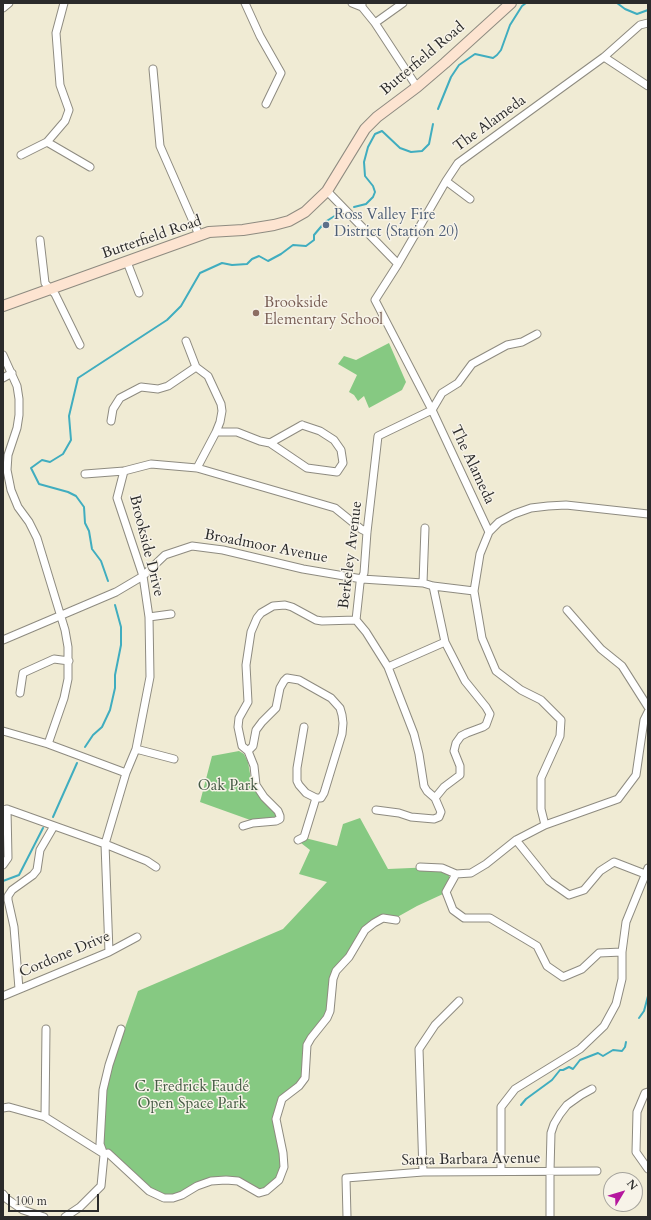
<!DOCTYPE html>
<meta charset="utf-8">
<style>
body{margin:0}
#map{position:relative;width:651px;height:1220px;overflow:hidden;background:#f0ebd4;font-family:Cardo,serif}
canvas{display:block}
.frame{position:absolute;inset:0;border:4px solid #2b2b2b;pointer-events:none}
.north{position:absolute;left:603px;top:1172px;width:40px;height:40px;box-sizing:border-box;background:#f7f3e8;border:1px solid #a5a39c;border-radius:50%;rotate:52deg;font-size:11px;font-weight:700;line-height:16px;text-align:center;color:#2b2b2b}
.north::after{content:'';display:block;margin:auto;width:14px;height:18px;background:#b5179e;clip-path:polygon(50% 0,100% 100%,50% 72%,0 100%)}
.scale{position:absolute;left:8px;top:1194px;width:91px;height:18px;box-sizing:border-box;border:2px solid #2b2b2b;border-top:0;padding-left:5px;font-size:12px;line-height:14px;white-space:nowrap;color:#2b2b2b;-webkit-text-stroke:3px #f7f3e8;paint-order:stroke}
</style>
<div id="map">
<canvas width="651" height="1220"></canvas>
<div class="frame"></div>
<div class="north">N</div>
<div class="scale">100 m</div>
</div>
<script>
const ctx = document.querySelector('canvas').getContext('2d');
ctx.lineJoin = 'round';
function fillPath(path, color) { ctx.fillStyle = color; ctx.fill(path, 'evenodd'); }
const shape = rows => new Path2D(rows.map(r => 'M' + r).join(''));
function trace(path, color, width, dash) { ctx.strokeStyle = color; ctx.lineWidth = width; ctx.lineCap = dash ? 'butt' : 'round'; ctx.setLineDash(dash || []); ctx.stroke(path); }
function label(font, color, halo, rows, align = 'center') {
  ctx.font = font + ' Cardo,serif'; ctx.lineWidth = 3; ctx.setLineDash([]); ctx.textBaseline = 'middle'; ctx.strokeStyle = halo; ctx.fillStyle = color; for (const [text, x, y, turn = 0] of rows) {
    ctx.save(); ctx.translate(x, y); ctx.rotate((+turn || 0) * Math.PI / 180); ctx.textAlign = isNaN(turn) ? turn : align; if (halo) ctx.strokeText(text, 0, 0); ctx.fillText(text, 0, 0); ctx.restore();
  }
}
const green = shape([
 [389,343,406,382,402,390,369,408,364,396,358,401,354,395,349,392,357,375,338,364,344,356,356,360],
 [239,751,244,754,248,762,252,785,280,816,276,819,253,821,200,802,212,756],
 [360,818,388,869,434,867,449,873,449,879,444,888,443,894,417,906,392,920,374,923,339,967,330,1011,311,1038,305,1078,282,1099,276,1119,283,1153,279,1180,259,1193,238,1181,211,1181,182,1195,156,1195,108,1153,104,1155,100,1123,103,1090,138,991,283,929,327,882,299,874,310,850,301,843,305,838,337,846,343,824]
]);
const stream = shape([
 [617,3,625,9,637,14,648,10],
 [438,109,451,77,459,65,475,54,493,58,497,55,501,50,510,25,522,6,526,3],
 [354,207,366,204,373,197,375,192,373,186,365,176,364,162,368,147,375,134,382,131,400,148,411,152,422,151,429,144,433,124],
 [108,581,101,561,92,549,89,531,85,523,84,507,76,496,68,492,39,484,31,468,42,460,50,462,63,454,71,440,69,416,78,378,167,320,181,306,200,273,222,263,232,265,247,264,252,259,259,256,268,261,281,254,293,245,306,246,314,240,314,235,325,222,341,212],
 [85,747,93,735,102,727,110,710,115,688,115,675,121,645,121,627,115,605],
 [53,817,77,763],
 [3,881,19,875,43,828],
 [639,1018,644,1011,648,996],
 [521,1105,526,1099,552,1080,560,1070,563,1070,569,1067,573,1069,580,1060,598,1053,603,1056,613,1050,622,1051,625,1047,626,1042]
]);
const street = shape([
 [245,3,260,36,281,73,266,104],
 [352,3,362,7],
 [362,3,362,7,375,23,417,87],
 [3,8,9,3],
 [375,23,403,3],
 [604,57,648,86],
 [153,69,160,146,199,235],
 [47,142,90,167],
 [21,155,47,142,65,121,69,110,60,85,56,33,64,3],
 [446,181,470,199],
 [327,191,398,264],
 [40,240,45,283,55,294,80,345],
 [127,262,139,293],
 [186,341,196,367,208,376,221,404,222,411,220,422,216,432,197,468],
 [3,355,17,386,19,399,19,415,17,428,8,455,7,470,11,490,18,507,29,522,37,538,65,630,68,647,68,679,64,698,48,744],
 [3,378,12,373],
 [111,421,113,409,120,398,141,387,158,389,168,386,196,367],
 [302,425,320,431,334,440,341,450,343,463,337,472,307,468,270,443,302,425],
 [216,432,237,432,260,441,270,443],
 [85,474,124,471,151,464,197,468,335,508,361,529,367,532],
 [489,532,432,410,375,300,398,264,446,181,458,163,604,57,640,25,648,23],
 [423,583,425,528],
 [433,586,445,642,465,681,486,707,490,714,486,725,483,727,467,733,461,736,456,743,454,751,460,766,460,775,444,787,435,798],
 [567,610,601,649,622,666,648,707],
 [149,617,171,614],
 [3,640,116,592,143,576,165,555,192,546,223,550,303,569,362,579,423,583,433,586,474,591],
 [388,667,445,642],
 [20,693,23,673,54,659,69,661],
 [3,731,48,744,126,773],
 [136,749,174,759],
 [248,751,253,746,256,730,262,722,276,708,280,688,284,681,287,678,299,680,331,698,340,708,342,715,343,723,342,734,324,793,321,798,316,798,306,793,299,785,297,781,297,768,304,727],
 [248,751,242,746,238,727,239,718,248,702,246,665,251,632,257,618,261,613,273,606,285,605,292,607,316,620,322,621,356,620],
 [3,810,7,809,105,844,147,861,156,867],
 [376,810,399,813,411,817,434,819,439,817,441,812,435,798,427,791,424,786,419,754,414,734,388,667,366,632,356,620,360,583,364,573,367,532,378,436,432,410,442,393,458,383,472,364,507,345,522,342,537,334],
 [545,825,541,809,541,778,560,736,561,720,541,700,521,690,496,671,482,638,474,591,480,554,489,532,499,522,514,514,531,508,548,506,566,505,648,514],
 [243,826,253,823,276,821,280,819,280,816,278,811,264,797,256,785,254,766,248,751],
 [298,840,304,837,316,798],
 [516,840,549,881,569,895,584,890,600,871,614,862,645,874],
 [3,865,8,858,7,809],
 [420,867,442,868,456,874],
 [456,874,471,873,486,864,516,840,545,825,618,799,636,775,644,720,648,712],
 [456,874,446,892,453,910,464,918,490,918,537,946,547,966,563,977,582,969,599,953,622,952],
 [109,952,105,844,126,773,136,749,150,677,149,617,143,576,117,498,124,471],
 [19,989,14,927,8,900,8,896,12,890,33,875,37,870,40,850,54,826],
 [3,996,109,952,137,937],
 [648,1092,645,1093,637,1112,636,1152,648,1169],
 [3,1108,9,1107,45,1117,104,1154],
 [45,1117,46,1029],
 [104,1155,108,1153,149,1191,164,1198,173,1198,182,1195,197,1186,211,1181,226,1180,238,1181,259,1193,266,1191,279,1180,284,1167,283,1153,276,1119,282,1099,299,1086,305,1078,307,1045,311,1038,327,1018,330,1011,333,979,336,971,349,957,365,930,374,923,383,918,396,920],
 [501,1171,501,1107,515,1089,580,1049,604,1026,616,1004,622,979,622,952,626,922,648,868],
 [423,1172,419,1049,435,1025,459,1001],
 [3,1194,7,1199,23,1210,44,1217],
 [65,1217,80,1207,101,1186,104,1155,100,1144,103,1090,109,1065,121,1029],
 [347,1217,346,1178,423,1172,597,1171],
 [550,1217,550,1171,551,1133,554,1124,560,1114,567,1105,581,1095,592,1089]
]);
const secondary = shape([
 [3,306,209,232,243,230,274,225,289,221,305,212,327,191,365,129,377,117,417,87,445,63,511,3]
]);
const markers = [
 [326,225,4,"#5c6f8a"],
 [256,313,4,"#8d6e63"]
];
const streetNames = [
 ["Butterfield Road",423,59,-40],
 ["The Alameda",490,124,-36],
 ["Butterfield Road",152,238,-19],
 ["The Alameda",472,465,65],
 ["Brookside Drive",146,546,76],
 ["Broadmoor Avenue",266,547,11],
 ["Berkeley Avenue",351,555,-83],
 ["Cordone Drive",65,955,-23],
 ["Santa Barbara Avenue",471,1160,-1]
];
const serviceNames = [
 ["Ross Valley Fire",334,216],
 ["District (Station 20)",334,233]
];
const educationNames = [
 ["Brookside",264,304],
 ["Elementary School",264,321]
];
const parkNames = [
 ["Oak Park",228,787],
 ["C. Fredrick Faudé",192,1088],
 ["Open Space Park",192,1105]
];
fillPath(green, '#86c982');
trace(stream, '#40adbf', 2);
trace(street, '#8e8b80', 9);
trace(secondary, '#8e8b80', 12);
trace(street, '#fff', 7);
trace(secondary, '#fde4d1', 10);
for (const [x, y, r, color] of markers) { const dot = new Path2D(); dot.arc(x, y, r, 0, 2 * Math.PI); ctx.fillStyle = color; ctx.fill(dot); trace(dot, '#f7f3e8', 1.5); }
label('15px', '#2b2b2b', '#f7f3e8', streetNames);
label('15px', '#4e5e75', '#f7f3e8', serviceNames, 'left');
label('15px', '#785e54', '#f7f3e8', educationNames, 'left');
label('15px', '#465a45', '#f7f3e8', parkNames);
</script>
